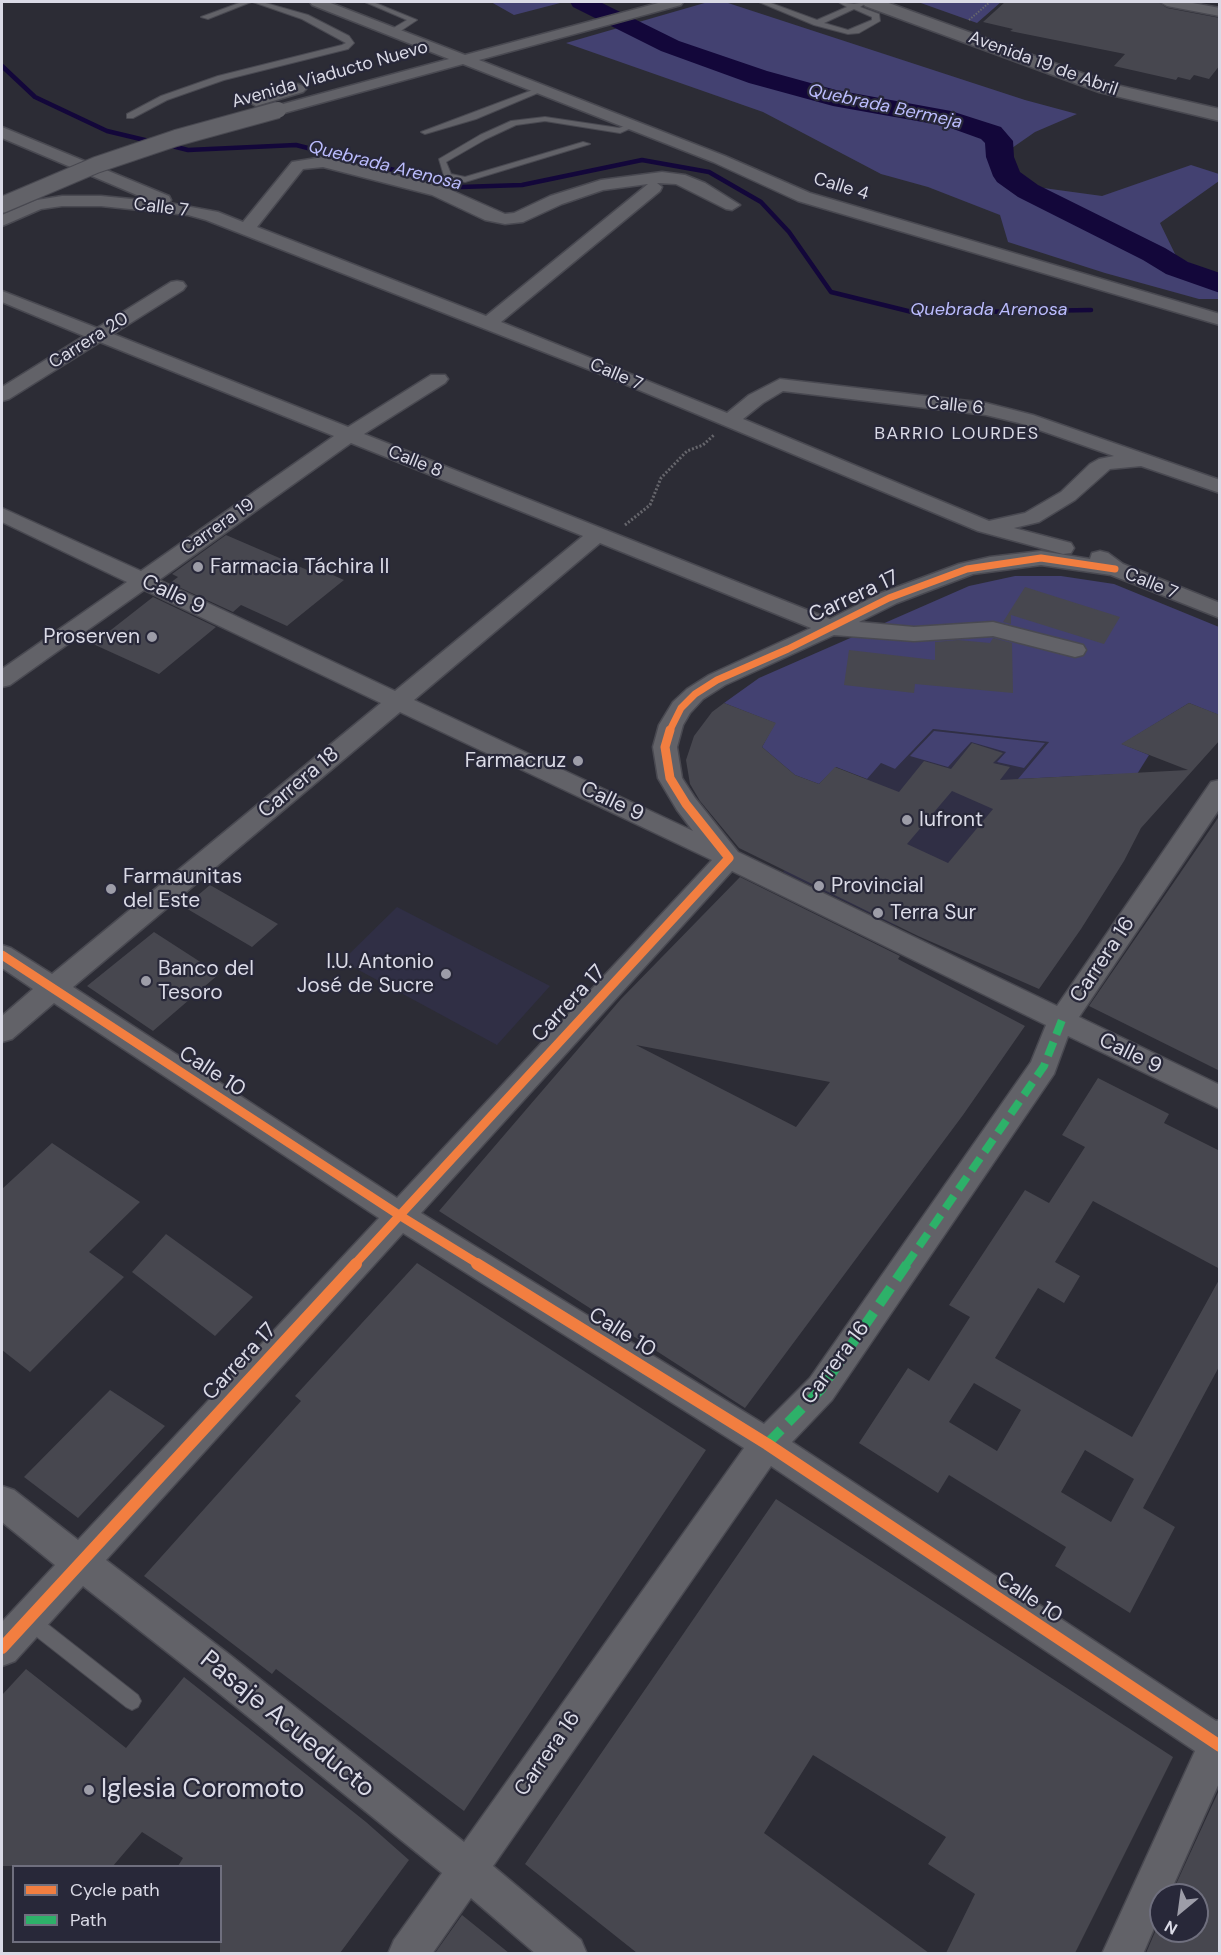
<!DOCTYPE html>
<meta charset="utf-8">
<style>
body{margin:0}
#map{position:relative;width:1221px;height:1955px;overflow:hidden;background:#2c2c35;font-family:"DM Sans",sans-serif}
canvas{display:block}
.frame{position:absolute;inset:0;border:3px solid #dadae6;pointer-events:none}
.legend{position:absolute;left:12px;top:1865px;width:210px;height:78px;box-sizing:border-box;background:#282839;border:2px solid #6f6f7e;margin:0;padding:8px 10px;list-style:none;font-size:18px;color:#dadae6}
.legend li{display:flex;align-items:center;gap:12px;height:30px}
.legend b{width:30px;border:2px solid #6f6f7e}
.north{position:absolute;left:1149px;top:1883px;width:60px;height:60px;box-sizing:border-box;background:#282839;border:2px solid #6f6f7e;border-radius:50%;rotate:209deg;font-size:16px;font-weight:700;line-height:24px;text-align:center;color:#dadae6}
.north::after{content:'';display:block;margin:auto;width:21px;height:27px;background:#9d9da8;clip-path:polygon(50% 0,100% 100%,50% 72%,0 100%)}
</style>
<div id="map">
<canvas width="1221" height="1955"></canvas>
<div class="frame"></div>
<ul class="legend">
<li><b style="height:8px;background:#f27e40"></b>Cycle path</li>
<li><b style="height:8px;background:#2db169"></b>Path</li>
</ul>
<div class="north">N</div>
</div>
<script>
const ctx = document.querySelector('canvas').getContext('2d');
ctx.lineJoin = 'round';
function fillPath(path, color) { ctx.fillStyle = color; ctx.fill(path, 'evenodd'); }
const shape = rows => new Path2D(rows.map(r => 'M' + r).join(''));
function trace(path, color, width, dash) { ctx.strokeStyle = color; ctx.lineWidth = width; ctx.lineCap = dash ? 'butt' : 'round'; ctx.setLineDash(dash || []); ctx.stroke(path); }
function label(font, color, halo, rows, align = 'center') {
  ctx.font = font + ' "DM Sans",sans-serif'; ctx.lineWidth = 4.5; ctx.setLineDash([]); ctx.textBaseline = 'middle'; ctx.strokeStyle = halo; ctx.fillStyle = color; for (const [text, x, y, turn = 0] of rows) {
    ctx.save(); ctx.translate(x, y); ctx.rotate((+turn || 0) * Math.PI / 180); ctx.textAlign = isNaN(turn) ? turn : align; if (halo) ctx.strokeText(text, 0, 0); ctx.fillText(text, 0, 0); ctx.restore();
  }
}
const built = shape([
 [933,729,1049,742,896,926,783,872,881,763,895,769],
 [397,907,550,986,497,1045,342,961]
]);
const green = shape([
 [491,2,564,2,514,15],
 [708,2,725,2,1025,100,1077,114,1035,132,1012,148,1009,167,1036,187,1102,196,1191,165,1219,174,1219,181,1160,223,1176,256,1217,277,1219,276,1219,299,1199,299,1105,273,1008,242,1000,215,928,187,881,174,763,112,566,43],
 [918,2,1001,2,977,23],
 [1015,576,1061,576,1114,584,1219,627,1219,715,1189,703,1122,744,1149,755,1134,779,1120,774,1018,779,1049,742,933,729,895,769,881,763,867,779,836,767,819,784,795,775,762,747,775,723,724,703,759,678,969,586],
 [934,731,1045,743,1024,768,997,762,1006,752,971,742,948,767,910,756]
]);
const stream = shape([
 [2,66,35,97,107,131,153,142],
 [168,145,188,150,296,145,461,187,522,185,642,160,709,172,761,202,789,232,831,292,916,313,1091,310]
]);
const river = shape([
 [570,2,600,2,679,41,767,71,836,90,951,111,1001,127,1013,141,1014,157,1020,172,1038,185,1165,248,1188,262,1220,273,1220,293,1166,274,1143,260,1018,197,997,182,993,176,986,157,985,143,981,139,945,126,833,106,749,83,661,51,573,7,570,2]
]);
const building = shape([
 [1005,2,1158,2,1167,8,1220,18,1220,65,1209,79,1194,75,1190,80,1178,77,1176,80,1114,66,1125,54,1010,31,1013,29,983,22],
 [226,535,312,572,317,568,344,580,287,626,241,605,233,612,170,583,178,577,172,574],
 [1025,587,1120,617,1104,644,1011,615,1011,624,1003,622],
 [153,597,216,627,159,674,93,644],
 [993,638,1012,643,1013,693,915,684,914,693,844,685,849,650,935,660,935,642,958,640,990,643],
 [724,703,776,723,762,747,795,775,819,784,835,767,899,792,924,761,951,769,972,743,1003,753,993,763,1010,767,1000,780,1188,770,1121,744,1189,703,1220,715,1220,740,1141,828,1124,861,1081,929,1039,989,918,936,739,848,700,801,690,784,686,760,694,736,712,712],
 [952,791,993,809,948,863,907,844],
 [1220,815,1220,1071,1089,1006],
 [740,877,900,956,898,959,1025,1026,963,1115,745,1408,439,1211,621,999],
 [636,1045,830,1082,796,1127],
 [210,885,278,924,252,947,184,907],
 [154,932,219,974,153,1031,87,986],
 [1098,1078,1169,1114,1164,1123,1220,1151,1220,1269,1093,1201,1055,1262,1080,1276,1064,1303,1038,1288,995,1358,1132,1437,1220,1278,1220,1365,1143,1508,1175,1527,1130,1613,1055,1566,1066,1547,949,1475,938,1493,859,1443,908,1368,929,1381,970,1317,949,1305,1025,1190,1049,1203,1085,1147,1062,1135],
 [974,1383,1021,1410,997,1451,949,1422],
 [1085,1450,1134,1479,1111,1522,1061,1492],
 [52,1143,140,1202,89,1252,124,1277,30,1372,2,1350,2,1189],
 [166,1234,253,1297,215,1336,132,1272],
 [417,1263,706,1450,464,1811,276,1669,272,1674,144,1576,301,1401,295,1396],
 [110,1390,165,1426,78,1518,24,1477],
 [776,1499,1173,1757,1075,1953,946,1953,975,1894,928,1864,946,1837,813,1755,764,1833,929,1953,637,1953,525,1864],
 [26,1669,126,1748,184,1677,366,1822,409,1860,340,1953,220,1953,220,1866,178,1866,183,1858,142,1832,113,1866,2,1866,2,1695],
 [1220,1788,1220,1953,1146,1953,1161,1918,1161,1931,1197,1931,1197,1895,1171,1895],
 [462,1915,509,1953,435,1953]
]);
const pathFar1 = shape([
 [969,20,990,2]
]);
const path = shape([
 [625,525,650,505,661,478,687,451,703,445,714,435]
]);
const service = shape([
 [242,2,251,2,208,19,201,17,242,2],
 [253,2,262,2,308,15,349,36,354,43,348,49,224,80,167,100,133,118,127,118,127,114,161,96,218,76,342,45,346,43,302,19,253,2],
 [365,2,373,2,417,20,396,34,390,34,390,30,407,20,365,2],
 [759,2,768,2,817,20,847,7,838,2,854,4,868,2,860,7,879,14,880,21,859,33,848,34,814,25,759,2],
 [854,9,872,17,872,20,848,30,824,23,854,9],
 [538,88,545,90,476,119,425,134,421,132,538,88],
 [545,117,619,128,634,123,638,125,620,133,545,121,516,125,486,139,446,162,451,174,465,177,583,142,590,144,465,182,444,176,439,159,480,135,511,121,545,117],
 [30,1612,36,1615,138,1695,141,1701,138,1707,132,1710,126,1707,24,1627,21,1621,24,1615,30,1612]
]);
const minor = shape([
 [310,2,328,2,465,55,662,2,683,2,681,5,479,60,725,156,810,193,1220,314,1220,325,798,201,713,162,463,64,284,113,272,113,270,110,272,107,449,59,312,5,310,2],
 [1160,2,1187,2,1220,8,1220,16,1167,6,1160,2],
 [298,84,303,86,306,89,303,92,256,106,248,101,251,98,298,84],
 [2,127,169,196,171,200,169,203,218,212,243,222,292,162,323,157,444,187,505,214,514,213,550,196,601,180,662,172,685,175,705,183,740,205,732,210,726,209,676,184,657,183,662,187,660,191,501,322,727,413,749,395,780,379,986,403,1033,415,1220,480,1220,493,1141,466,1110,469,1075,500,1039,522,1014,528,1071,543,1074,548,1071,553,1063,554,978,531,603,375,206,220,188,215,101,206,62,206,41,209,2,226,2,215,37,200,62,196,101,196,151,201,2,138,2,127],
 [323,167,432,195,485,220,505,224,523,222,562,204,603,190,648,184,486,316,257,227,303,169,323,167],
 [783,391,986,415,1019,423,1114,456,1099,459,1090,464,1061,492,1025,513,989,521,743,419,763,403,783,391],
 [177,281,183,282,186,286,183,290,113,334,348,427,431,375,445,375,448,379,445,383,364,434,830,619,881,593,959,564,990,557,1041,551,1090,559,1092,553,1100,551,1108,553,1123,564,1220,603,1220,618,1111,575,1041,565,973,574,897,603,859,622,914,627,993,622,1083,645,1086,650,1083,655,1075,657,993,636,914,641,834,635,725,685,703,699,690,713,683,725,677,747,682,778,695,798,738,852,1057,1006,1211,782,1220,780,1220,808,1079,1017,1220,1085,1220,1109,1068,1036,1054,1074,832,1400,792,1442,1216,1721,1220,1720,1220,1781,1169,1895,1161,1895,1161,1912,1143,1954,1102,1954,1195,1751,771,1466,493,1866,581,1940,587,1954,536,1954,471,1898,432,1954,388,1954,394,1940,442,1873,204,1681,83,1586,15,1661,2,1666,2,1622,55,1565,2,1522,2,1486,14,1490,78,1540,379,1218,54,1003,12,1039,2,1042,2,1016,33,989,2,968,2,945,11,948,52,974,381,703,144,590,10,685,2,687,2,669,127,582,2,522,2,508,141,571,334,436,100,342,9,399,2,401,2,387,84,336,2,302,2,291,97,328,171,282,177,281],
 [351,443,583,536,395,691,159,580,351,443],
 [600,543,811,628,709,675,687,689,673,702,659,725,653,747,658,778,677,810,693,831,414,700,600,543],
 [400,712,712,860,397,1198,73,987,400,712],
 [732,871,1046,1025,1031,1062,810,1378,764,1424,421,1213,732,871],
 [403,1233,744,1448,464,1842,230,1655,106,1560,403,1233]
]);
const tertiary = shape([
 [862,2,886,2,1112,84,1220,109,1220,121,1099,92,865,6,862,2]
]);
const minorBridge = shape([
 [2,205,96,165,176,138,278,110]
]);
const quietFar1 = shape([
 [906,1265,1044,1066,1062,1020]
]);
const quiet = shape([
 [767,1444,821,1389,907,1264]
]);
const cyclewayFar2 = shape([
 [669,732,681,708,695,694,717,680,788,649,889,598,967,569,1041,558,1115,569]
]);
const cyclewayFar1 = shape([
 [2,955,399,1215,480,1265],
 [354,1265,729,858,686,804,670,778,665,747,670,730]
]);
const cycleway = shape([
 [477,1264,767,1444,1220,1746],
 [2,1648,356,1264]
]);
const markers = [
 [198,567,6,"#9d9da8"],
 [152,637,6,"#9d9da8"],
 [578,761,6,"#9d9da8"],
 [907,820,6,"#9d9da8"],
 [819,886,6,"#9d9da8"],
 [111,889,6,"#9d9da8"],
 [878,913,6,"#9d9da8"],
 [446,974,6,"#9d9da8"],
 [146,981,6,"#9d9da8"],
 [89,1790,6,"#9d9da8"]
];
const farStreetnames = [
 ["Avenida 19 de Abril",1043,64,20],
 ["Avenida Viaducto Nuevo",330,75,-16],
 ["Calle 4",841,187,17],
 ["Calle 7",161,208,7],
 ["Carrera 20",89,341,-32],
 ["Calle 7",616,375,23],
 ["Calle 6",955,406,6],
 ["Calle 8",415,462,22],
 ["Carrera 19",218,527,-35],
 ["Calle 7",1151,584,22]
];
const farWaternames = [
 ["Quebrada Bermeja",885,107,12],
 ["Quebrada Arenosa",385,166,14],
 ["Quebrada Arenosa",989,310]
];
const farNeighbourhoodnames = [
 ["BARRIO LOURDES",957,434]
];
const poiNames = [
 ["Farmacia Táchira II",210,567],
 ["Proserven",140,637,"right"],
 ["Farmacruz",566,761,"right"],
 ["Iufront",919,820],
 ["Farmaunitas",123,877],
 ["del Este",123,901],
 ["Provincial",831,886],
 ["Terra Sur",890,913],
 ["I.U. Antonio",434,962,"right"],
 ["José de Sucre",434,986,"right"],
 ["Banco del",158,969],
 ["Tesoro",158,993]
];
const streetNames = [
 ["Calle 9",173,595,25],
 ["Carrera 17",854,597,-25],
 ["Carrera 18",299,783,-40],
 ["Calle 9",612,802,25],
 ["Carrera 16",1103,960,-56],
 ["Carrera 17",569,1004,-47],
 ["Calle 9",1130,1054,26],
 ["Calle 10",212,1072,33],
 ["Calle 10",622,1333,32],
 ["Carrera 17",240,1362,-47],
 ["Carrera 16",836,1363,-53],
 ["Calle 10",1029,1598,34],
 ["Carrera 16",548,1754,-55]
];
const nearStreetnames = [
 ["Pasaje Acueducto",287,1725,39]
];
const nearPoinames = [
 ["Iglesia Coromoto",101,1790]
];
fillPath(built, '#302f45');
fillPath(green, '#434171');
trace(stream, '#13073a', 4.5);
fillPath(river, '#13073a');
fillPath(building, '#47474f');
trace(service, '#494951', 2);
trace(minor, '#494951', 3);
trace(tertiary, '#494951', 3);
trace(pathFar1, '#66666c', 2, [1.5, 1.5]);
trace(path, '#66666c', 3, [2, 2]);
fillPath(service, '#626268');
fillPath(minor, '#626268');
fillPath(tertiary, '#626268');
trace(minorBridge, '#494951', 18, []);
trace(minorBridge, '#626268', 16);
trace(quietFar1, '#2db169', 8, [15, 8]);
trace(quiet, '#2db169', 10, [20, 10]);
trace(cyclewayFar2, '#f27e40', 7);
trace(cyclewayFar1, '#f27e40', 9);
trace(cycleway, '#f27e40', 12);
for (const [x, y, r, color] of markers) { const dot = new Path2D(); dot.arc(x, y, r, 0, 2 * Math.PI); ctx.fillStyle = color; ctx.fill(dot); trace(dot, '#282839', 2); }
label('18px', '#dadae6', '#282839', farStreetnames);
label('italic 18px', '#bbbcfd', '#282839', farWaternames);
ctx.letterSpacing = '1.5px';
label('18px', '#dadae6', '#282839', farNeighbourhoodnames);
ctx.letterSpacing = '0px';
label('21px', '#dadae6', '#282839', poiNames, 'left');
label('21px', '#dadae6', '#282839', streetNames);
label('26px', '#dadae6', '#282839', nearStreetnames);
label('26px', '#dadae6', '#282839', nearPoinames, 'left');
</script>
